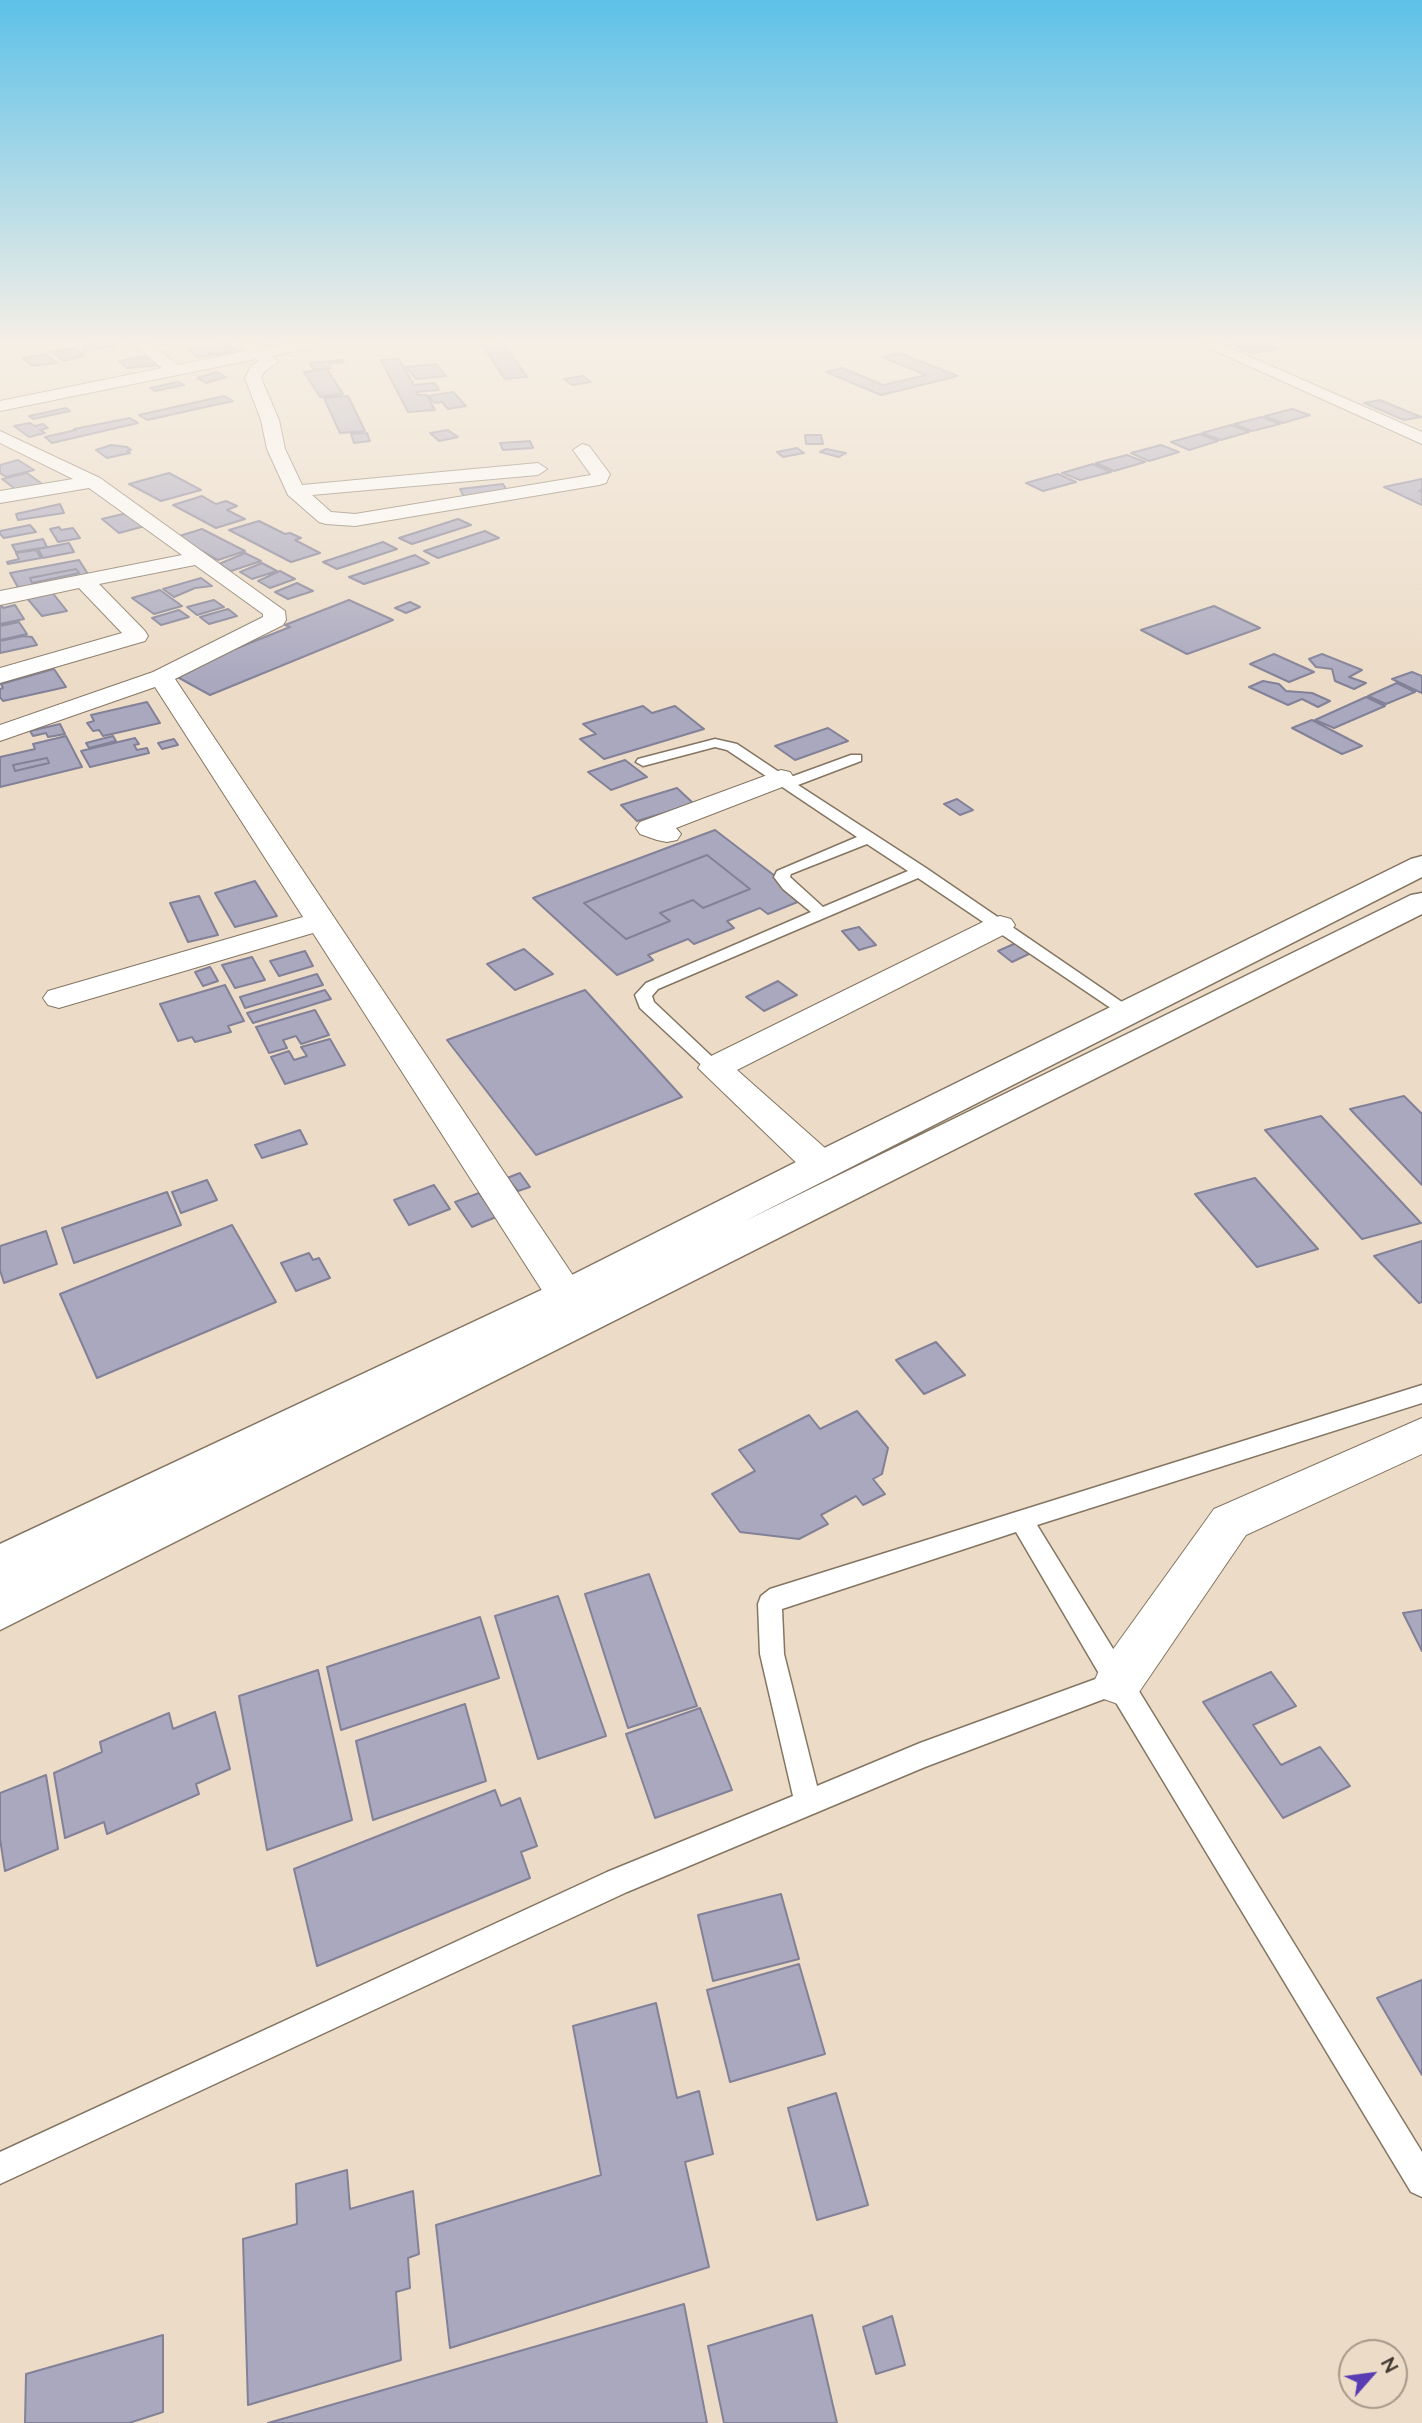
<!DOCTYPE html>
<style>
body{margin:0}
#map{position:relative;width:1422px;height:2423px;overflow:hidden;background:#ecdcc7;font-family:Mulish,sans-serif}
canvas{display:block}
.north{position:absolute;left:1338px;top:2339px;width:70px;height:70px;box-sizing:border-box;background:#ecdcc7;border:2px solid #a69989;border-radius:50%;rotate:62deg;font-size:19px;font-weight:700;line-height:28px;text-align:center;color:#3c352d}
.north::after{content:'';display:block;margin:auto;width:24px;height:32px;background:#593bb3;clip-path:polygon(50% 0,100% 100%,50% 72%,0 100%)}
</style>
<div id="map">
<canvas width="1422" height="2423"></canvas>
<div class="north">N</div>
</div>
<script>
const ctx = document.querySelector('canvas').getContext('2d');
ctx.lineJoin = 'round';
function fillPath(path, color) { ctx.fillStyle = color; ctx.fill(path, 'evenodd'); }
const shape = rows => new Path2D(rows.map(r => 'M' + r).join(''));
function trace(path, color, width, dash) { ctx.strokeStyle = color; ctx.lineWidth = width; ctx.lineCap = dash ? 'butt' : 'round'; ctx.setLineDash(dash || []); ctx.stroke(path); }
const building = shape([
 [84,344,116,344,117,346,83,351,82,349,88,348,84,344],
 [215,344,230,344,239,351,198,357,188,349,215,344],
 [504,344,527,377,505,379,482,345,504,344],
 [1231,344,1276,344,1272,345,1280,349,1251,353,1231,344],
 [75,348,84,356,63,361,53,352,75,348],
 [899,353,958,376,881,395,826,372,842,368,883,385,926,375,882,357,899,353],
 [45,354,57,363,33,366,22,358,45,354],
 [147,356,159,365,127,368,119,361,147,356],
 [399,359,414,385,435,383,439,390,416,392,418,395,427,395,435,410,408,412,381,360,399,359],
 [342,360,344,362,329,364,331,368,314,370,310,363,342,360],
 [436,364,446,376,416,379,406,367,436,364],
 [327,369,343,394,320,397,304,372,327,369],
 [217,372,226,377,206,383,197,378,217,372],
 [583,376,591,382,572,385,564,379,583,376],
 [178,382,184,385,155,391,150,388,178,382],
 [453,392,466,406,448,409,442,402,435,403,428,396,453,392],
 [224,396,233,401,147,420,139,415,224,396],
 [348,396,365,431,340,433,324,398,348,396],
 [1380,400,1421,417,1404,420,1364,403,1380,400],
 [66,408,70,411,33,419,29,416,66,408],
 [1292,409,1310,415,1283,423,1265,416,1292,409],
 [1262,417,1280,424,1252,431,1234,424,1262,417],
 [130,418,138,423,52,443,45,437,76,430,74,429,130,418],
 [30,423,35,426,43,424,48,428,40,430,45,433,29,437,14,426,30,423],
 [1231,425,1249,432,1221,440,1202,433,1231,425],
 [448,430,458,437,439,441,430,433,448,430],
 [367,433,370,441,354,443,351,434,367,433],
 [1200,434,1218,441,1189,450,1171,442,1200,434],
 [805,435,821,435,823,444,806,444,805,435],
 [530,441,533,448,503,450,500,443,530,441],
 [111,445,127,447,131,450,127,451,130,453,107,458,96,450,111,445],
 [1161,445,1179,452,1149,461,1131,453,1161,445],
 [797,448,804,453,783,457,777,452,797,448],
 [826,449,846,453,839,457,820,452,826,449],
 [1127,455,1145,462,1114,471,1096,463,1127,455],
 [18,460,34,470,6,477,0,473,0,465,18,460],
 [1093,464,1111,472,1080,480,1062,473,1093,464],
 [27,473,45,486,19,492,2,479,27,473],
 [169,473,201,490,161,501,129,484,169,473],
 [1058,474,1076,482,1043,491,1026,483,1058,474],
 [1422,479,1422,490,1419,491,1422,492,1422,505,1384,487,1422,479],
 [503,484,508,492,464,497,460,489,503,484],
 [202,496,216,504,226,501,237,506,227,510,245,519,216,528,173,505,202,496],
 [60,504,64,513,18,520,16,514,60,504],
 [127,513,145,526,119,533,102,519,127,513],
 [458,519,471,525,412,544,399,538,458,519],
 [259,521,285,534,290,533,301,538,295,540,320,553,291,562,229,530,259,521],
 [30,525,36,532,4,538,0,534,0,531,30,525],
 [59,527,61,530,73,528,80,538,58,542,50,529,59,527],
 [202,529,245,551,218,560,176,537,202,529],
 [485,531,499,538,438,558,424,551,485,531],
 [43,539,47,547,16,552,12,545,43,539],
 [383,542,397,549,337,569,323,562,383,542],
 [69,543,74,552,43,558,38,549,69,543],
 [36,550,41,558,8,564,7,562,19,559,16,553,36,550],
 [245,553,261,561,231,571,219,564,245,553],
 [415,555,429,563,364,584,349,577,415,555],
 [79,560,90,577,20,591,10,573,79,560],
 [76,569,79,573,32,583,30,578,76,569],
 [262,563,277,571,252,579,240,572,262,563],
 [76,569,79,573,32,583,30,578,76,569],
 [280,571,295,579,270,588,258,581,280,571],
 [201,578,212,586,195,588,174,597,163,589,201,578],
 [297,583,313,591,288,599,275,592,297,583],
 [160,590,182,606,154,614,132,598,160,590],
 [51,591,67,611,42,616,26,597,51,591],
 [214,600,224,607,197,615,187,607,214,600],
 [349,600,393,620,210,695,172,674,290,627,285,625,349,600],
 [410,602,420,607,406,613,395,608,410,602],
 [0,603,3,608,15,605,24,619,0,624,0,603],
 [1214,606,1260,628,1187,654,1141,630,1214,606],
 [228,609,237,616,209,624,200,617,228,609],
 [179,610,189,617,161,625,152,618,179,610],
 [19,622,27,634,0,640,0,626,19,622],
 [24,636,32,637,37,645,0,653,0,641,24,636],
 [1274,654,1314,672,1289,682,1250,664,1274,654],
 [1322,654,1362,670,1349,677,1366,683,1354,689,1335,681,1332,669,1316,667,1309,659,1322,654],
 [54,669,66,687,3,701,0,697,0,689,3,688,1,684,54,669],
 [1412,672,1422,676,1422,693,1392,679,1412,672],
 [1263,681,1279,684,1286,691,1312,693,1330,701,1318,707,1302,699,1288,705,1249,687,1263,681],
 [1397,683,1415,692,1386,704,1368,696,1397,683],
 [1366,697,1385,706,1334,728,1315,720,1366,697],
 [147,702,160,723,103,736,99,730,93,731,87,723,94,721,91,715,147,702],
 [643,706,652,713,675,706,704,729,604,759,580,739,596,734,583,724,643,706],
 [1312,720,1362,746,1342,754,1292,728,1312,720],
 [60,724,65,734,48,737,46,733,33,736,30,731,60,724],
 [828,728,848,741,795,760,775,746,828,728],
 [66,736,82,767,0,787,0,757,35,749,33,744,66,736],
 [47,758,49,763,15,771,13,765,47,758],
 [113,736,116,741,89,748,86,743,113,736],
 [135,738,139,744,134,745,137,750,147,748,149,753,90,767,81,751,135,738],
 [174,739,178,745,162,749,158,743,174,739],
 [47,758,49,763,15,771,13,765,47,758],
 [625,760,647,777,611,790,588,772,625,760],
 [677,788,694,804,637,821,621,805,677,788],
 [957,799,973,810,960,815,944,804,957,799],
 [715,830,805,899,768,914,760,908,727,921,734,928,694,944,688,939,648,955,653,960,617,975,533,898,715,830],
 [707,855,750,889,703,908,693,900,660,913,670,921,626,939,584,903,707,855],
 [707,855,750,889,703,908,693,900,660,913,670,921,626,939,584,903,707,855],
 [255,881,277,916,235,927,215,893,255,881],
 [199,896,218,935,188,942,170,903,199,896],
 [859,927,876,945,859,950,842,931,859,927],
 [1016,943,1031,953,1012,962,998,951,1016,943],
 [524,949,553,974,515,990,487,964,524,949],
 [305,951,313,966,279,976,270,961,305,951],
 [252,957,265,980,235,988,222,965,252,957],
 [210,967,218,981,203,986,195,972,210,967],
 [317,974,323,985,245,1008,240,997,317,974],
 [778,981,797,995,764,1011,746,997,778,981],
 [225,985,244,1021,228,1026,231,1032,195,1042,192,1037,178,1041,160,1004,225,985],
 [325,990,331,999,253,1023,247,1013,325,990],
 [585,990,682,1097,536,1155,447,1040,585,990],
 [315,1010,329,1035,301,1044,296,1036,283,1040,287,1048,269,1053,256,1027,315,1010],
 [330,1039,345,1065,285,1084,271,1057,289,1051,294,1060,307,1056,301,1047,330,1039],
 [1404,1096,1422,1114,1422,1185,1350,1109,1404,1096],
 [1321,1116,1421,1223,1362,1239,1265,1130,1321,1116],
 [300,1130,307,1144,262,1158,255,1145,300,1130],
 [520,1173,530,1187,518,1191,507,1178,520,1173],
 [1255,1178,1318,1249,1257,1267,1195,1194,1255,1178],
 [207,1180,217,1200,181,1213,172,1192,207,1180],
 [434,1185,450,1209,409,1225,394,1200,434,1185],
 [167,1192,181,1225,74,1263,62,1228,167,1192],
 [479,1193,496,1217,472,1227,455,1202,479,1193],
 [232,1225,276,1302,97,1378,60,1294,232,1225],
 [46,1231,57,1264,4,1283,0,1270,0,1246,46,1231],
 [1422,1241,1422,1302,1419,1303,1374,1256,1422,1241],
 [309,1253,313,1260,319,1258,330,1278,296,1291,281,1263,309,1253],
 [936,1342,965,1375,924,1394,896,1360,936,1342],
 [857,1411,888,1448,882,1474,873,1479,885,1494,863,1505,856,1496,821,1515,828,1524,799,1539,740,1532,712,1494,755,1471,739,1450,809,1415,820,1429,857,1411],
 [649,1574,697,1706,628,1728,585,1594,649,1574],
 [558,1596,606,1736,538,1759,495,1616,558,1596],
 [1422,1610,1422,1651,1403,1613,1422,1610],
 [480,1617,499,1678,341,1730,327,1667,480,1617],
 [318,1670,352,1820,267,1850,239,1696,318,1670],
 [1271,1672,1296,1706,1253,1725,1281,1765,1320,1747,1350,1786,1283,1818,1203,1702,1271,1672],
 [465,1704,486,1781,373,1820,356,1741,465,1704],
 [700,1708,732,1790,655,1818,626,1734,700,1708],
 [215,1712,230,1769,196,1784,199,1794,107,1834,104,1822,65,1838,54,1773,102,1752,100,1742,169,1713,173,1729,215,1712],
 [46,1775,58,1849,5,1871,0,1839,0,1793,46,1775],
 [495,1790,501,1806,520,1798,537,1846,521,1852,530,1878,317,1966,294,1869,495,1790],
 [781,1894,799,1959,713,1981,698,1915,781,1894],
 [799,1964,825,2054,730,2082,707,1990,799,1964],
 [1422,1980,1422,2075,1377,1998,1422,1980],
 [656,2003,677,2098,699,2091,713,2154,685,2162,709,2267,450,2348,436,2225,601,2175,573,2026,656,2003],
 [836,2093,868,2205,817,2220,788,2108,836,2093],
 [347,2170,350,2209,413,2191,419,2254,408,2258,410,2288,396,2292,401,2360,248,2405,243,2239,297,2224,296,2184,347,2170],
 [684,2304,707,2423,268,2423,684,2304],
 [812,2315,837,2423,724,2423,708,2346,812,2315],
 [892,2316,905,2365,876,2374,863,2327,892,2316],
 [163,2335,163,2412,129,2423,25,2423,26,2374,163,2335]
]);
const service = shape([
 [715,739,737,744,788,778,851,755,861,755,861,761,798,785,926,868,1135,1011,1127,1016,1121,1015,918,878,658,989,652,996,654,1002,724,1068,715,1074,709,1072,640,1008,635,995,646,983,811,912,783,889,774,877,777,871,857,837,727,750,715,747,643,766,636,762,638,759,715,739],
 [867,844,908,871,823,907,790,877,791,874,867,844],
 [1422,1385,1422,1403,1037,1525,1422,2152,1422,2197,1411,2192,1112,1696,925,1767,627,1892,0,2184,0,2152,607,1872,793,1796,760,1654,758,1604,761,1596,770,1589,1422,1385],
 [1016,1532,1101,1677,920,1743,817,1786,784,1654,782,1609,1016,1532]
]);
const minor = shape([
 [133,344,151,344,178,365,246,351,239,344,257,344,262,348,283,344,315,344,313,347,272,356,278,362,264,372,261,378,279,420,285,449,302,485,538,463,547,469,538,475,312,495,331,512,355,514,591,475,573,450,582,444,589,446,610,474,606,483,599,485,355,526,326,524,319,522,288,495,267,449,261,420,245,378,251,366,259,361,256,359,0,411,0,401,162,368,133,344],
 [1200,344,1221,344,1422,432,1422,444,1200,344],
 [0,431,100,478,285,611,286,620,283,625,175,679,580,1286,585,1296,580,1306,566,1310,552,1306,313,933,59,1008,48,1005,43,998,48,991,303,917,155,687,0,741,0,725,153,672,263,617,263,614,195,565,99,584,145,631,148,636,145,641,0,683,0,668,122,633,79,588,0,605,0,591,182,555,89,488,0,503,0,491,73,479,0,443,0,431],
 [781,770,790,772,794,778,790,784,676,828,681,834,677,840,667,842,657,840,640,834,636,828,640,822,781,770],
 [1000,916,1011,919,1015,925,1011,931,737,1070,834,1156,839,1165,834,1174,821,1177,808,1174,698,1068,703,1060,989,919,1000,916],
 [1422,1418,1422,1454,1246,1535,1135,1698,1118,1704,1101,1698,1094,1682,1101,1666,1214,1509,1422,1418]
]);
const primary = shape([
 [1422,856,1422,877,745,1221,1411,895,1422,893,1422,914,0,1630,0,1544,552,1285,808,1156,1411,859,1422,856]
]);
fillPath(building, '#aaa8bf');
trace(building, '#838197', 2);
trace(service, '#837562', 3);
trace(minor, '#837562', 2);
trace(primary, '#837562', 3);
fillPath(service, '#fff');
fillPath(minor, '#fff');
fillPath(primary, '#fff');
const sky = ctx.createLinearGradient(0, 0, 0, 683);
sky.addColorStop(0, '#5dc1e8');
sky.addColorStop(0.5, '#f6efe6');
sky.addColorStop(1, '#f6efe600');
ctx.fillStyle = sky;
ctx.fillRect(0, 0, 1422, 683);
</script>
